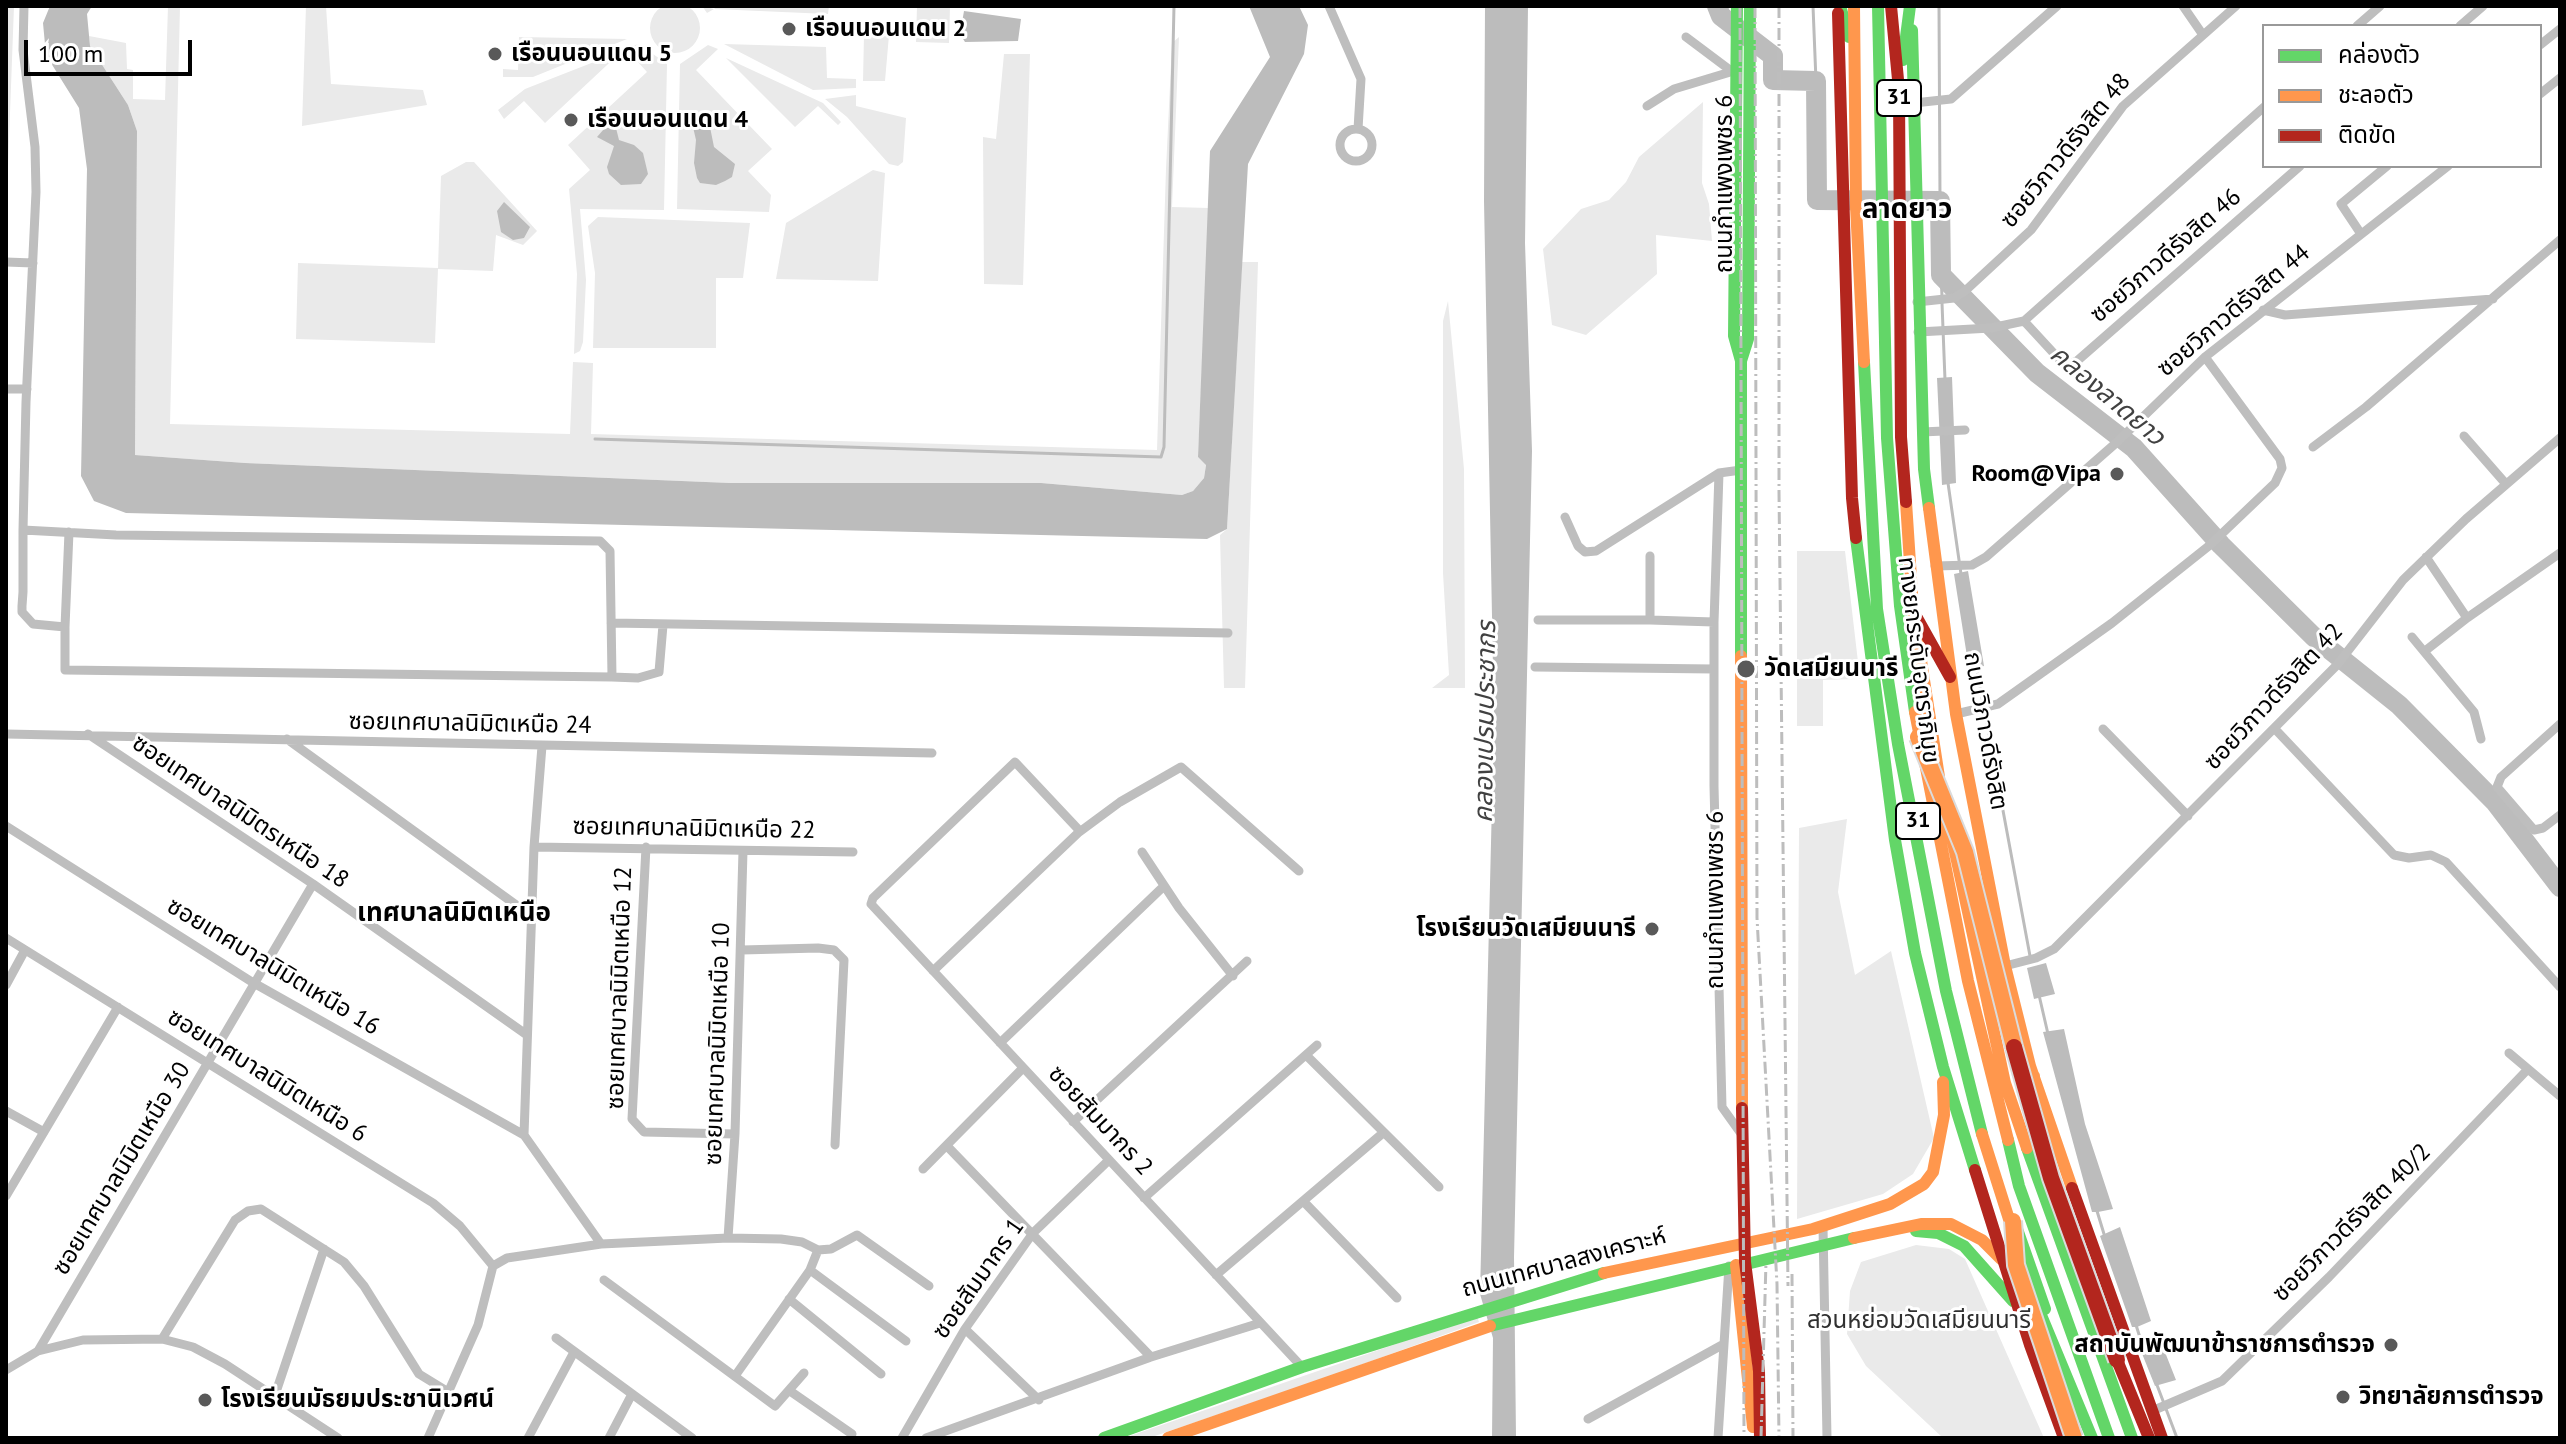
<!DOCTYPE html>
<meta charset="utf-8">
<style>
body{margin:0}
#map{position:relative;width:2566px;height:1444px;overflow:hidden;background:#fff;font-family:"PT Sans","Noto Sans Thai",sans-serif}
canvas{display:block}
.frame{position:absolute;inset:0;border:8px solid #000;pointer-events:none}
.legend{position:absolute;left:2262px;top:24px;width:280px;height:144px;box-sizing:border-box;background:#fff;border:2px solid #999;margin:0;padding:10px 14px;list-style:none;font-size:24px;color:#000}
.legend li{display:flex;align-items:center;gap:16px;height:40px}
.legend b{width:40px;border:2px solid #999}
.scale{position:absolute;left:24px;top:40px;width:168px;height:36px;box-sizing:border-box;border:4px solid #000;border-top:0;padding-left:10px;font-size:24px;line-height:28px;white-space:nowrap;color:#000;-webkit-text-stroke:6px #fff;paint-order:stroke}
</style>
<div id="map">
<canvas width="2566" height="1444"></canvas>
<div class="frame"></div>
<ul class="legend">
<li><b style="height:10px;background:#63d668"></b>คล่องตัว</li>
<li><b style="height:10px;background:#ff974d"></b>ชะลอตัว</li>
<li><b style="height:10px;background:#b3261e"></b>ติดขัด</li>
</ul>
<div class="scale">100 m</div>
</div>
<script>
const ctx = document.querySelector('canvas').getContext('2d');
ctx.lineJoin = 'round';
function fillPath(path, color) { ctx.fillStyle = color; ctx.fill(path, 'evenodd'); }
const shape = rows => new Path2D(rows.map(r => 'M' + r).join(''));
function trace(path, color, width, dash) { ctx.strokeStyle = color; ctx.lineWidth = width; ctx.lineCap = dash ? 'butt' : 'round'; ctx.setLineDash(dash || []); ctx.stroke(path); }
function label(font, color, halo, rows, align = 'center') {
  ctx.font = font + ' "PT Sans","Noto Sans Thai",sans-serif'; ctx.lineWidth = 6; ctx.setLineDash([]); ctx.textBaseline = 'middle'; ctx.strokeStyle = halo; ctx.fillStyle = color; for (const [text, x, y, turn = 0] of rows) {
    ctx.save(); ctx.translate(x, y); ctx.rotate((+turn || 0) * Math.PI / 180); ctx.textAlign = isNaN(turn) ? turn : align; if (halo) ctx.strokeText(text, 0, 0); ctx.fillText(text, 0, 0); ctx.restore();
  }
}
const green = shape([
 '650 28a25 25 0 1 1 50 0a25 25 0 1 1-50 0Z',
 [6,6,14,6,6,221],
 [168,6,180,6,170,424,570,434,573,362,593,363,591,434,1157,450,1166,169,1172,43,1179,37,1172,207,1209,208,1198,457,1206,464,1204,478,1193,491,1182,495,1041,483,730,483,245,463,135,455,137,131,128,105,90,46,89,36,126,43,127,69,133,70,133,99,165,100],
 [306,6,326,6,331,84,423,90,427,105,302,126],
 [702,6,714,9,717,6,829,6,828,14,714,9,707,13],
 [917,6,950,6,949,43,916,42],
 [864,35,889,35,885,81,863,81],
 [519,37,627,39,533,77,503,77,503,69,518,70],
 [639,44,667,64,664,210,580,209,586,280,583,342,580,351,574,354,577,274,569,189,590,170,568,145,647,72,625,48],
 [724,44,826,47,827,78,856,79,856,88,813,90],
 [708,45,718,49,696,70,772,149,748,171,771,195,769,212,677,209,680,64],
 [622,51,545,123,524,101,504,119,498,110,525,89],
 [1004,54,1030,54,1023,285,984,284,983,137,996,139],
 [726,58,823,103,841,122,838,125,818,106,795,127],
 [856,95,856,106,906,118,903,162,898,166,889,164,847,117,825,99],
 [1703,102,1702,183,1709,204,1712,241,1656,235,1657,274,1586,335,1552,325,1543,249,1581,209,1609,200,1626,182,1639,157],
 [466,162,474,162,537,231,523,245,496,235,493,271,438,269,435,343,296,339,298,263,438,268,441,176],
 [873,170,885,173,878,281,776,279,786,223],
 [598,217,750,223,743,278,716,278,716,348,593,348,595,273,588,226],
 [1242,262,1258,262,1245,688,1224,688,1220,535,1227,529],
 [1448,301,1464,469,1465,688,1432,688,1449,675,1443,573,1443,321],
 [1797,551,1845,551,1860,679,1823,680,1823,726,1797,726],
 [1847,819,1838,892,1855,975,1891,951,1934,1138,1913,1174,1883,1194,1797,1219,1799,828],
 [1916,1245,1949,1249,1965,1259,2044,1438,1943,1438,1866,1366,1847,1334,1850,1291,1861,1262],
 [1477,1316,1479,1322,1322,1379,1149,1438,1124,1438]
]);
const water = shape([
 [50,6,92,6,87,14,90,46,128,105,137,131,135,455,245,463,730,483,1041,483,1182,495,1193,491,1204,478,1206,465,1198,457,1210,151,1270,57,1249,6,1299,6,1308,25,1304,54,1248,164,1227,529,1207,539,126,513,94,501,81,476,87,169,79,108,46,55,43,23],
 [1485,6,1528,6,1525,243,1532,451,1514,1257,1516,1438,1492,1438,1493,1338,1480,1294,1494,720,1484,201],
 [964,11,1021,19,1018,41,965,42,960,34],
 [690,114,700,117,710,127,714,147,735,164,732,177,725,181,716,185,700,183,697,178,694,163,696,140],
 [615,124,619,140,634,145,643,153,648,174,641,184,621,185,609,174,607,167,614,146,597,137,604,129],
 [504,202,530,227,524,238,513,240,501,232,497,211],
 [1952,377,1956,483,1942,485,1937,378],
 [1968,571,1984,666,1969,669,1954,574],
 [2046,963,2055,994,2034,999,2027,968],
 [2064,1029,2085,1124,2113,1209,2098,1212,2092,1212,2043,1032],
 [2120,1227,2151,1321,2137,1327,2132,1327,2100,1236],
 [2159,1337,2176,1380,2155,1386,2139,1346]
]);
const stream = shape([
 [1813,6,1816,81],
 [1939,6,1940,201],
 [1941,275,1942,296],
 [1942,303,1945,380],
 [595,439,1161,457,1164,447,1174,6],
 [1948,483,1961,574],
 [1976,665,2030,956],
 [2039,995,2048,1034],
 [2097,1211,2104,1234],
 [2136,1325,2142,1344],
 [2157,1385,2177,1438]
]);
const river = shape([
 [1717,6,1721,16,1773,56,1773,80,1816,81,1817,200,1940,201,1941,275,2037,373,2134,448,2221,545,2314,637,2399,705,2495,802,2560,887]
]);
const street = shape([
 [1329,6,1361,79,1358,129],
 [2183,6,2203,35],
 [2357,26,2380,6],
 [2460,26,2483,6],
 [1686,37,1730,70],
 [2540,45,2560,29],
 [2540,94,2560,78],
 [1914,103,1951,99,2057,6],
 [1647,106,1674,89,1737,70],
 '1340 145a16 16 0 1 1 32 0a16 16 0 1 1-32 0Z',
 [2361,234,2341,204,2387,166],
 [6,262,33,263],
 [1917,302,1954,298,1965,291,2031,230,2123,106,2236,6],
 [2263,310,2285,315,2493,299],
 [2024,321,2059,359,2070,364,2077,361,2300,166],
 [1918,332,1991,328,2024,321,2264,107],
 [6,389,27,389],
 [1922,432,1965,430],
 [2464,436,2506,484],
 [2313,447,2366,407,2560,240],
 [1565,517,1578,546,1585,552,1596,551,1719,473,1741,470],
 [23,530,116,535,600,541,610,551,612,677,65,670,65,627,33,624,22,612,22,606,23,592,23,530,26,402,36,192,35,147,23,50,24,6],
 [1650,556,1650,620,1714,622,1719,473],
 [2426,557,2467,618,2560,553],
 [1935,566,1972,565,1986,557,2116,443,2205,357,2448,166],
 [1538,620,1650,620],
 [1714,622,1714,786,1722,1107,1742,1135],
 [611,623,1228,633],
 [65,627,69,532],
 [2412,637,2474,712,2481,739],
 [2425,651,2467,618],
 [1535,667,1714,669],
 [612,677,638,678,659,672,663,625],
 [1956,714,1998,704,2112,623,2210,545,2275,483,2282,468,2280,459,2205,357],
 [2560,724,2501,777,2497,787,2534,830,2543,828,2560,815],
 [2103,729,2188,816],
 [2275,729,2394,855,2409,858,2431,855,2446,862,2560,987],
 [6,734,932,753],
 [88,734,313,884,527,1035],
 [287,739,534,918],
 [542,746,534,847,524,1135,601,1244],
 [6,826,252,982,524,1135],
 [1078,833,1078,829,1015,762,873,898,871,904,1302,1367],
 [534,847,853,852],
 [646,847,632,1119,644,1132,735,1134],
 [1142,852,1179,908,1233,976],
 [6,938,433,1203,460,1226,493,1266],
 [742,950,818,948,834,950,844,960,835,1145],
 [2005,966,2036,958,2054,949,2337,665,2403,580,2466,519,2560,438],
 [933,971,1078,833,1120,802,1181,767,1299,871],
 [6,985,25,950],
 [1000,1043,1164,886],
 [2509,1053,2560,1096],
 [1307,1056,1439,1187],
 [6,1111,44,1132],
 [1073,1122,1247,961],
 [947,1146,1151,1357],
 [923,1169,1023,1068],
 [6,1196,118,1007],
 [1144,1198,1317,1045],
 [1305,1203,1397,1298],
 [1823,1227,1827,1438],
 [728,1238,735,1134,743,851],
 [810,1270,906,1341],
 [1216,1275,1383,1133],
 [604,1280,775,1406,804,1373],
 [789,1299,881,1374],
 [965,1329,1039,1400],
 [556,1338,692,1438],
 [162,1339,235,1220,248,1211,261,1209,344,1262,364,1286,419,1374,450,1393],
 [38,1351,313,884],
 [6,1370,38,1351,83,1340,162,1339,193,1347,225,1364,338,1438],
 [735,1376,810,1270,818,1250],
 [790,1391,852,1434],
 [275,1395,324,1249],
 [2152,1411,2222,1381,2329,1277,2528,1069],
 [1588,1419,1722,1345],
 [428,1438,478,1325,493,1266,507,1258,601,1244,728,1238,781,1239,802,1242,818,1250,831,1249,857,1235,929,1286],
 [528,1438,574,1352],
 [609,1438,632,1394],
 [902,1438,965,1329,1033,1233,1109,1160],
 [926,1438,1151,1357,1260,1323],
 [1718,1438,1729,1266]
]);
const fast = shape([
 [1737,6,1734,336,1741,361,1741,656],
 [1840,6,1849,37],
 [1878,6,1887,438,1900,606,1915,712],
 [1912,30,1924,469,1929,508],
 [1903,60,1910,6],
 [1741,361,1748,339,1750,6],
 [1864,362,1877,609,1898,744,1946,991,1982,1134],
 [1856,538,1895,840,1915,953,1943,1067,1975,1170],
 [2008,1140,2019,1186,2109,1438],
 [2027,1148,2132,1438],
 [2017,1229,2045,1309],
 [1916,1231,1938,1233,1964,1246,2013,1301],
 [2036,1303,2092,1438],
 [1490,1326,1854,1238],
 [1104,1438,1302,1367,1604,1273]
]);
const slow = shape([
 [1854,6,1856,207,1864,362],
 [1906,502,1913,609,1939,777],
 [1929,508,1956,714,2005,966,2030,1066,2072,1188],
 [1741,656,1742,1108],
 [1915,712,1968,981,2008,1140],
 [1949,824,2005,1083,2027,1148],
 [2031,1106,2034,1076],
 [1982,1134,2014,1235],
 [1854,1238,1921,1224,1951,1224,1982,1240,2001,1259],
 [1736,1265,1753,1427],
 [1604,1273,1813,1229,1890,1204,1924,1184,1933,1172,1944,1115,1943,1082],
 [1168,1438,1490,1326]
]);
const jam = shape([
 [1891,6,1899,90,1901,437,1906,502],
 [1838,13,1852,498,1856,538],
 [1917,618,1950,677],
 [1742,1108,1745,1262,1759,1371,1760,1438],
 [1975,1170,2030,1345,2064,1438],
 [2072,1188,2162,1438],
 [2117,1360,2149,1438]
]);
const rail = shape([
 [1740,6,1744,1438],
 [1755,6,1757,918,1777,1284,1779,1438],
 [1779,6,1779,492,1788,1286],
 [1792,1274,1793,1438],
 [1761,1438,1766,1262]
]);
const slowBridge = shape([
 [1918,737,1965,852,2014,1047],
 [2013,1221,2016,1265,2074,1438]
]);
const jamBridge = shape([
 [2014,1047,2051,1178,2117,1360]
]);
const markers = [
 [789,29,8,"#595959"],
 [495,54,8,"#595959"],
 [571,120,8,"#595959"],
 [2117,474,8,"#595959"],
 [1746,669,10,"#595959"],
 [1652,929,8,"#595959"],
 [2391,1345,8,"#595959"],
 [2343,1397,8,"#595959"],
 [205,1400,8,"#595959"]
];
const shields = [
 [1899,98,44],
 [1918,821,44]
];
const shieldNames = [
 ["31",1899,98],
 ["31",1918,821]
];
const poiNames = [
 ["เรือนนอนแดน 2",805,29],
 ["เรือนนอนแดน 5",511,54],
 ["เรือนนอนแดน 4",587,120],
 ["Room@Vipa",2101,474,"right"],
 ["วัดเสมียนนารี",1764,669],
 ["โรงเรียนวัดเสมียนนารี",1636,929,"right"],
 ["สถาบันพัฒนาข้าราชการตำรวจ",2375,1345,"right"],
 ["วิทยาลัยการตำรวจ",2359,1397],
 ["โรงเรียนมัธยมประชานิเวศน์",221,1400]
];
const streetNames = [
 ["ซอยวิภาวดีรังสิต 48",2066,151,-51],
 ["ถนนกำแพงเพชร 6",1725,184,-90],
 ["ซอยวิภาวดีรังสิต 46",2166,256,-41],
 ["ซอยวิภาวดีรังสิต 44",2234,311,-40],
 ["ทางยกระดับอุตราภิมุข",1918,660,83],
 ["ซอยวิภาวดีรังสิต 42",2274,697,-47],
 ["ซอยเทศบาลนิมิตเหนือ 24",470,724,1],
 ["ถนนวิภาวดีรังสิต",1985,731,80],
 ["ซอยเทศบาลนิมิตรเหนือ 18",240,812,34],
 ["ซอยเทศบาลนิมิตเหนือ 22",694,829,1],
 ["ถนนกำแพงเพชร 6",1716,900,-90],
 ["ซอยเทศบาลนิมิตเหนือ 16",273,967,31],
 ["ซอยเทศบาลนิมิตเหนือ 12",620,988,-88],
 ["ซอยเทศบาลนิมิตเหนือ 10",718,1044,-88],
 ["ซอยเทศบาลนิมิตเหนือ 6",267,1076,32],
 ["ซอยสัมมากร 2",1100,1121,47],
 ["ซอยเทศบาลนิมิตเหนือ 30",122,1169,-59],
 ["ซอยวิภาวดีรังสิต 40/2",2352,1223,-45],
 ["ถนนเทศบาลสงเคราะห์",1564,1263,-15],
 ["ซอยสัมมากร 1",979,1279,-55]
];
const parkNames = [
 ["สวนหย่อมวัดเสมียนนารี",1919,1321]
];
const waterNames = [
 ["คลองลาดยาว",2107,396,40],
 ["คลองเปรมประชากร",1486,722,-89]
];
const neighbourhoodNames = [
 ["เทศบาลนิมิตเหนือ",454,914]
];
const quarterNames = [
 ["ลาดยาว",1907,210]
];
fillPath(green, '#eaeaea');
fillPath(water, '#bcbcbc');
trace(stream, '#bcbcbc', 3);
trace(river, '#bcbcbc', 20);
trace(street, '#bebebe', 9);
trace(fast, '#63d668', 12);
trace(slow, '#ff974d', 12);
trace(jam, '#b3261e', 12);
trace(rail, '#bdbdbd', 3, [12, 4, 2, 4]);
trace(slowBridge, '#dbdbdb', 20, []);
trace(jamBridge, '#dbdbdb', 20, []);
trace(slowBridge, '#ff974d', 16);
trace(jamBridge, '#b3261e', 16);
for (const [x, y, r, color] of markers) { const dot = new Path2D(); dot.arc(x, y, r, 0, 2 * Math.PI); ctx.fillStyle = color; ctx.fill(dot); trace(dot, '#fff', 3); }
for (const [x, y, w] of shields) { const box = new Path2D(); box.roundRect(x - w / 2, y - 18, w, 36, 6); ctx.fillStyle = '#fff'; ctx.fill(box); trace(box, '#000', 2); }
label('bold 22px', '#000', null, shieldNames);
label('bold 24px', '#000', '#fff', poiNames, 'left');
label('24px', '#000', '#fff', streetNames);
label('24px', '#303030', '#fff', parkNames);
label('italic 26px', '#414141', '#fff', waterNames);
label('bold 26px', '#000', '#fff', neighbourhoodNames);
label('bold 28px', '#000', '#fff', quarterNames);
</script>
